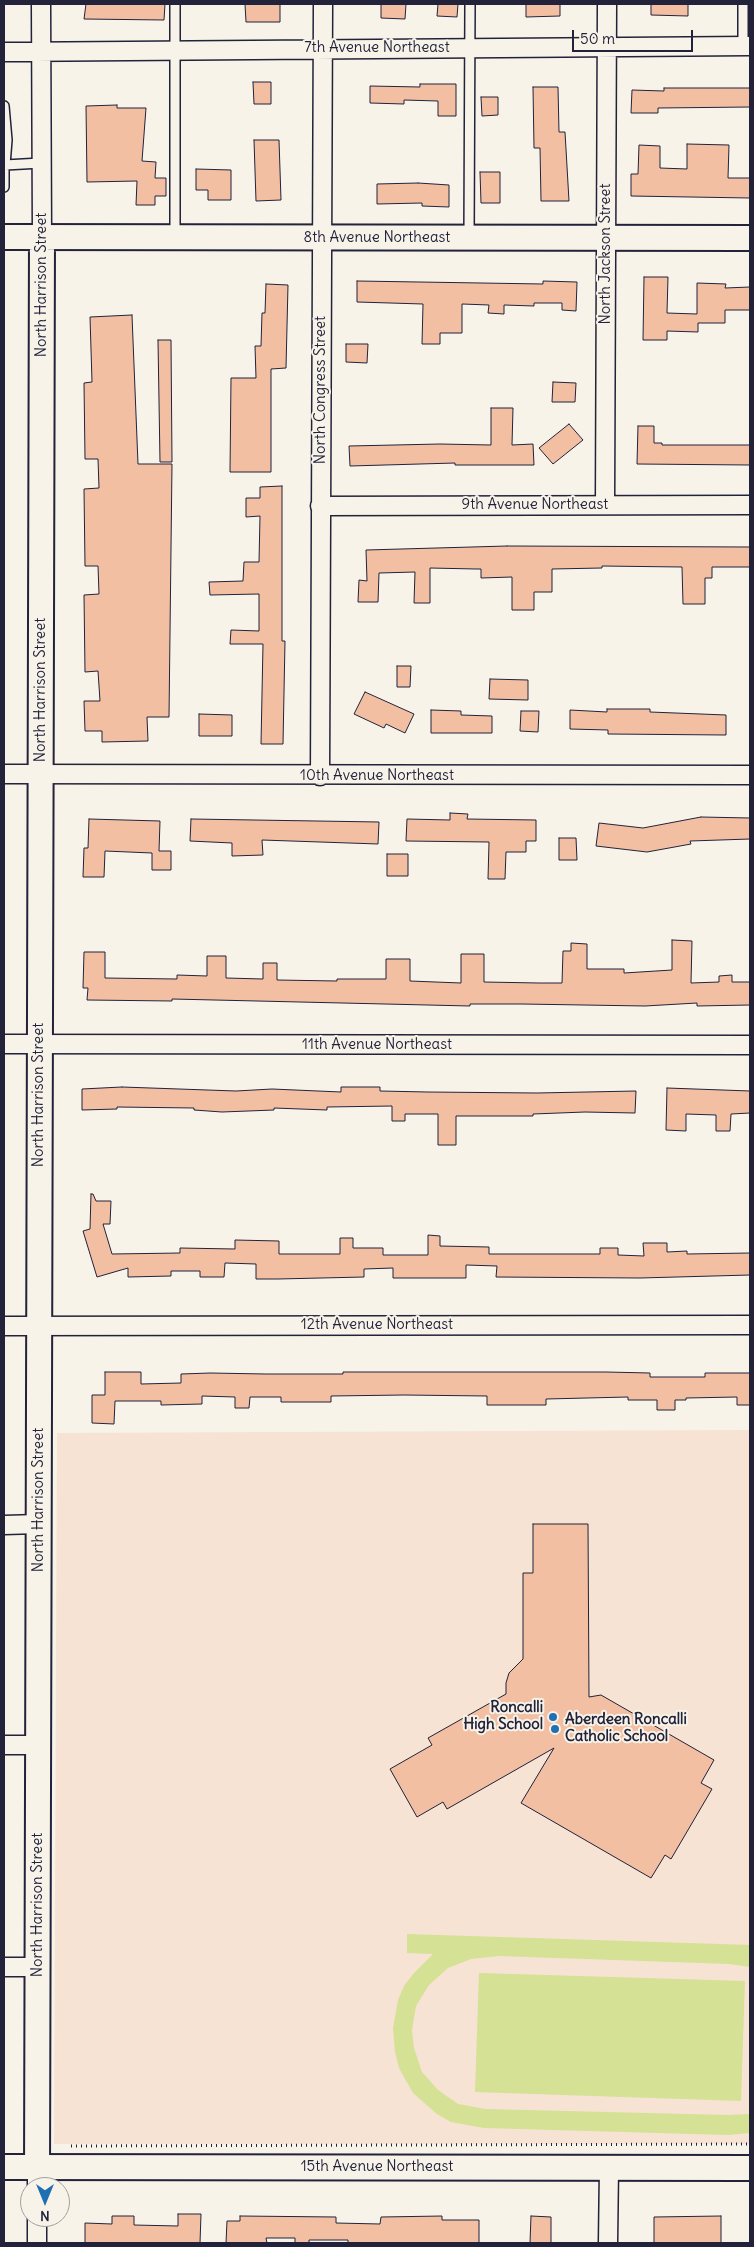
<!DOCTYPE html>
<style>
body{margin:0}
#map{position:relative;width:754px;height:2247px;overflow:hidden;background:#f7f3e8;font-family:Delius,sans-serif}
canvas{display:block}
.frame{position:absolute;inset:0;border:5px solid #22223b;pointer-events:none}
.north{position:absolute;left:20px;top:2177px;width:50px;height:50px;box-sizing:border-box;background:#f7f3e8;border:1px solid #a29fa3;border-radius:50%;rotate:180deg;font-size:14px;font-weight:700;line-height:20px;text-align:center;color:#22223b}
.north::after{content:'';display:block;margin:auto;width:18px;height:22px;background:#1f6fb2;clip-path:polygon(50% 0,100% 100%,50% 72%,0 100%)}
.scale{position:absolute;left:572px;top:30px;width:121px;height:22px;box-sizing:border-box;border:2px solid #22223b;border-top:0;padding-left:6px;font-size:15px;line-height:18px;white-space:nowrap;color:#22223b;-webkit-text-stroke:4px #f7f3e8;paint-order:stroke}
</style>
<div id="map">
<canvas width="754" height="2247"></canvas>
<div class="frame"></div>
<div class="north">N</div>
<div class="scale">50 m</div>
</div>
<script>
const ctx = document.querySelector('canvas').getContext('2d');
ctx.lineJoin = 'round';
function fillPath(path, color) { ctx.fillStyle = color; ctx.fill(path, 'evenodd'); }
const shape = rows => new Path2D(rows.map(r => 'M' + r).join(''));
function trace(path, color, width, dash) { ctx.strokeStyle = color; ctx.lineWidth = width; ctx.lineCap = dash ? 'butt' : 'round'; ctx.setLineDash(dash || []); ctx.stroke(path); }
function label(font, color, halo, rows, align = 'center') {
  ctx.font = font + ' Delius,sans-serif'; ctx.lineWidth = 4; ctx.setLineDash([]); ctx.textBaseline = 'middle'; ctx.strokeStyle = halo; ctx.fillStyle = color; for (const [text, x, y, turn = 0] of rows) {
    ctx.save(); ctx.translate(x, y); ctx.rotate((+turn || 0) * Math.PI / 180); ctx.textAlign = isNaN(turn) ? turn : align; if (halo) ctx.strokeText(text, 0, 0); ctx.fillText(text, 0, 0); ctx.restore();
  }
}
const built = shape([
 [750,1430,750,2144,54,2144,57,1433]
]);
const green = shape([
 [407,1934,750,1945,750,1967,729,1964,499,1956,471,1959,448,1968,429,1985,416,2006,412,2030,414,2048,422,2072,438,2090,458,2104,485,2109,728,2115,750,2114,750,2133,728,2135,484,2128,451,2122,437,2114,413,2093,399,2068,395,2052,393,2028,398,2000,404,1986,414,1973,433,1954,407,1953],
 [479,1973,745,1981,741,2101,475,2092]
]);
const building = shape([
 [86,4,165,4,164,20,84,19,86,4],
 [245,4,280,4,280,22,246,22,245,4],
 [381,4,406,4,405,19,381,18,381,4],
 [438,4,458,4,457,17,437,16,438,4],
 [526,4,560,4,560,16,526,17,526,4],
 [651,4,688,4,688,16,651,15,651,4],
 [253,82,271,82,271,104,254,104,253,82],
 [420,84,456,84,456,116,438,116,438,101,404,100,404,104,370,103,370,86,420,87,420,84],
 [533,87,558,87,559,132,565,132,569,201,541,201,540,148,534,148,533,87],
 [664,88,750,88,750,107,658,108,658,113,631,113,632,90,664,91,664,88],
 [481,97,498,97,498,115,482,116,481,97],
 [117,105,117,108,146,108,142,161,156,162,155,178,166,178,166,196,155,196,155,205,136,205,137,181,87,182,86,106,117,105],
 [254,140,279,140,281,200,256,201,254,140],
 [687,144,729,145,728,178,750,178,750,198,631,196,631,174,638,174,639,145,660,146,660,168,687,169,687,144],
 [196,169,231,170,231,200,208,200,208,190,196,190,196,169],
 [480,172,500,172,500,203,481,203,480,172],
 [418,183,449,185,449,207,422,206,422,203,377,204,377,184,418,183],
 [644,277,668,277,667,313,697,314,697,283,726,284,725,288,750,287,750,310,725,310,725,323,698,323,698,332,667,331,667,340,643,340,644,277],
 [357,281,543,284,543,281,577,282,576,311,562,310,562,303,534,303,534,306,504,305,504,314,488,313,489,305,462,304,462,333,440,333,440,344,422,344,423,304,357,302,357,281],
 [266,284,288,285,286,368,271,369,271,472,230,472,231,378,256,378,255,346,261,346,262,313,265,313,266,284],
 [132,315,138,464,172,464,169,717,147,717,148,741,102,742,102,731,85,731,84,701,100,701,98,671,85,672,84,595,99,594,98,566,85,566,84,489,99,488,98,459,85,459,84,383,92,382,90,317,132,315],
 [158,340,171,340,172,462,160,462,158,340],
 [346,344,368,344,367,363,346,362,346,344],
 [553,382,576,383,575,402,552,402,553,382],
 [491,408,513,408,512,445,533,444,534,465,455,465,455,463,350,466,349,446,440,444,491,445,491,408],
 [569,424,583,440,553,464,539,448,569,424],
 [638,426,654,426,654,443,662,443,662,445,750,445,750,465,637,464,638,426],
 [282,486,282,641,285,641,283,744,261,744,263,644,230,644,231,630,259,631,259,594,210,595,209,582,243,581,244,562,259,562,260,516,246,517,246,498,260,498,260,487,282,486],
 [507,546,750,547,750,567,712,567,712,578,705,578,705,604,683,604,682,567,602,566,602,568,552,569,552,592,534,592,534,610,512,610,512,577,481,578,481,569,476,569,430,568,430,603,414,603,415,572,379,573,378,602,358,602,359,580,367,581,366,550,507,546],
 [397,666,411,666,410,687,397,687,397,666],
 [490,679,528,680,528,700,489,699,490,679],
 [365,692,414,714,405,733,386,724,384,728,354,714,365,692],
 [607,709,650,709,650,712,726,715,726,735,608,734,608,730,570,729,570,710,607,712,607,709],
 [431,710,461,711,461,715,492,716,492,733,431,733,431,710],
 [521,711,539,711,538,732,520,731,521,711],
 [199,714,232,715,232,736,199,736,199,714],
 [450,813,468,814,467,819,536,820,536,841,526,841,526,852,506,852,505,879,488,879,489,842,406,841,407,819,450,820,450,813],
 [701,817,750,818,750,839,690,841,691,844,647,852,596,846,599,823,643,828,701,817],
 [89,819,160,821,159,851,171,851,171,870,152,870,152,853,105,851,104,877,83,877,84,848,88,848,89,819],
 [191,819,379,822,378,844,262,840,263,855,232,856,232,843,190,841,191,819],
 [559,838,576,838,577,860,559,860,559,838],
 [387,854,408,854,408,876,387,876,387,854],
 [672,940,692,941,691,983,719,982,719,976,732,975,732,982,750,982,750,1005,697,1006,697,1003,645,1006,522,1004,470,1004,470,1006,172,999,172,1001,87,1000,88,988,83,988,84,952,105,952,105,978,177,979,177,975,207,976,207,956,226,956,226,978,263,979,263,963,277,963,277,980,337,981,337,979,386,979,386,959,410,959,410,981,461,983,461,954,484,954,484,982,539,983,562,983,563,951,571,951,571,943,587,944,587,969,624,969,624,973,672,970,672,940],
 [122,1087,236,1091,272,1089,341,1092,341,1087,380,1087,380,1091,428,1092,537,1093,636,1091,635,1113,585,1112,533,1114,533,1116,456,1116,456,1145,438,1145,438,1114,405,1114,405,1121,392,1121,392,1106,327,1107,327,1110,274,1108,274,1110,222,1112,194,1110,194,1108,117,1107,117,1109,82,1110,82,1089,122,1087],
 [667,1088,750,1091,750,1113,731,1114,730,1131,716,1131,716,1115,686,1114,686,1131,666,1130,667,1088],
 [91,1194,93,1194,96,1201,111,1201,110,1224,103,1224,112,1254,180,1253,180,1248,235,1249,235,1240,279,1241,279,1254,340,1254,340,1238,353,1238,353,1248,383,1248,383,1255,428,1255,428,1235,440,1236,440,1246,489,1247,489,1254,600,1254,600,1248,618,1248,618,1255,644,1256,643,1243,667,1243,667,1252,687,1251,687,1254,750,1253,750,1275,640,1278,496,1277,497,1266,466,1265,466,1278,393,1278,393,1268,364,1269,364,1277,278,1279,256,1279,256,1264,225,1263,224,1277,200,1277,200,1271,171,1271,171,1276,128,1277,128,1268,97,1277,83,1231,90,1229,91,1194],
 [105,1372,141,1372,141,1384,181,1383,181,1374,210,1373,266,1374,343,1374,343,1372,606,1372,650,1373,650,1377,705,1377,705,1373,750,1373,750,1405,737,1405,737,1397,686,1398,686,1400,675,1400,675,1410,657,1410,657,1400,628,1400,628,1397,546,1399,546,1405,487,1405,487,1396,404,1395,331,1396,331,1402,281,1402,281,1397,250,1397,249,1408,235,1408,235,1397,202,1396,202,1404,161,1405,161,1401,115,1401,114,1424,92,1423,92,1395,105,1395,105,1372],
 [533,1524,588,1524,589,1697,601,1695,714,1760,701,1783,712,1789,671,1859,665,1855,651,1878,521,1803,554,1748,447,1809,443,1802,417,1817,390,1769,432,1745,428,1738,506,1694,506,1683,509,1673,523,1659,523,1573,533,1573,533,1524],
 [178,2214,201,2214,200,2243,85,2243,85,2223,112,2224,112,2216,134,2216,134,2225,178,2226,178,2214],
 [240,2216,336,2217,336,2223,380,2224,381,2217,442,2216,442,2220,479,2220,479,2243,348,2243,348,2240,309,2240,309,2243,295,2243,295,2238,266,2238,267,2243,226,2243,227,2221,240,2221,240,2216],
 [531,2216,551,2217,551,2243,530,2243,531,2216],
 [721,2216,721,2243,654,2243,654,2217,721,2216]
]);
const path = shape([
 [71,2146,750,2144]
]);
const lane = shape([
 [743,4,743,46],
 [4,106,7,140,5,165,41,163],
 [4,165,4,187],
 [175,237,175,4],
 [469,238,470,4]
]);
const street = shape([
 [41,4,42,237],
 [4,52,750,46],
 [605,505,607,4],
 [320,506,750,505],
 [4,774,750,775],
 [320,776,323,4],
 [4,1044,750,1045],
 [4,1326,750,1325],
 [4,1525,39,1524],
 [4,1745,39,1745],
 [4,1967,38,1967],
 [37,2187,37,2167],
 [37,2243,37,2217],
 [608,2243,609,2167]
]);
const secondary = shape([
 [4,237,750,238],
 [4,2167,750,2168],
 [37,2167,42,237]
]);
const markers = [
 [553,1717,5,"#1f6fb2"],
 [555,1729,5,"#1f6fb2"]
];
const streetNames = [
 ["7th Avenue Northeast",377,48],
 ["8th Avenue Northeast",377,238],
 ["North Jackson Street",606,254,-90],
 ["North Harrison Street",42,285,-90],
 ["North Congress Street",321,390,-90],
 ["9th Avenue Northeast",535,505],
 ["North Harrison Street",41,690,-90],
 ["10th Avenue Northeast",377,776],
 ["11th Avenue Northeast",377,1045],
 ["North Harrison Street",39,1095,-90],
 ["12th Avenue Northeast",377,1325],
 ["North Harrison Street",39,1500,-90],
 ["North Harrison Street",38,1905,-90],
 ["15th Avenue Northeast",377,2167]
];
const poiNames = [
 ["Roncalli",543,1708],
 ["High School",543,1725],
 ["Aberdeen Roncalli",565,1720,"left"],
 ["Catholic School",565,1737,"left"]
];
fillPath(built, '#f6e3d3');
fillPath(green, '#d5e194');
fillPath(building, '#f2bfa3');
trace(building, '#22223b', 1);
trace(lane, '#22223b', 12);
trace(street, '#22223b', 21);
trace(secondary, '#22223b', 28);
trace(path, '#22223b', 3, [1, 4]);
trace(lane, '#f7f3e8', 9);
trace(street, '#f7f3e8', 18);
trace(secondary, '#f7f3e8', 24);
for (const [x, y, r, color] of markers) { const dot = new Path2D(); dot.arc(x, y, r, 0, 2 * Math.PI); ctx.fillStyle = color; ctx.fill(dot); trace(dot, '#f7f3e8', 2); }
label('15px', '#22223b', '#f7f3e8', streetNames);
label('bold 15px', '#22223b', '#f7f3e8', poiNames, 'right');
</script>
